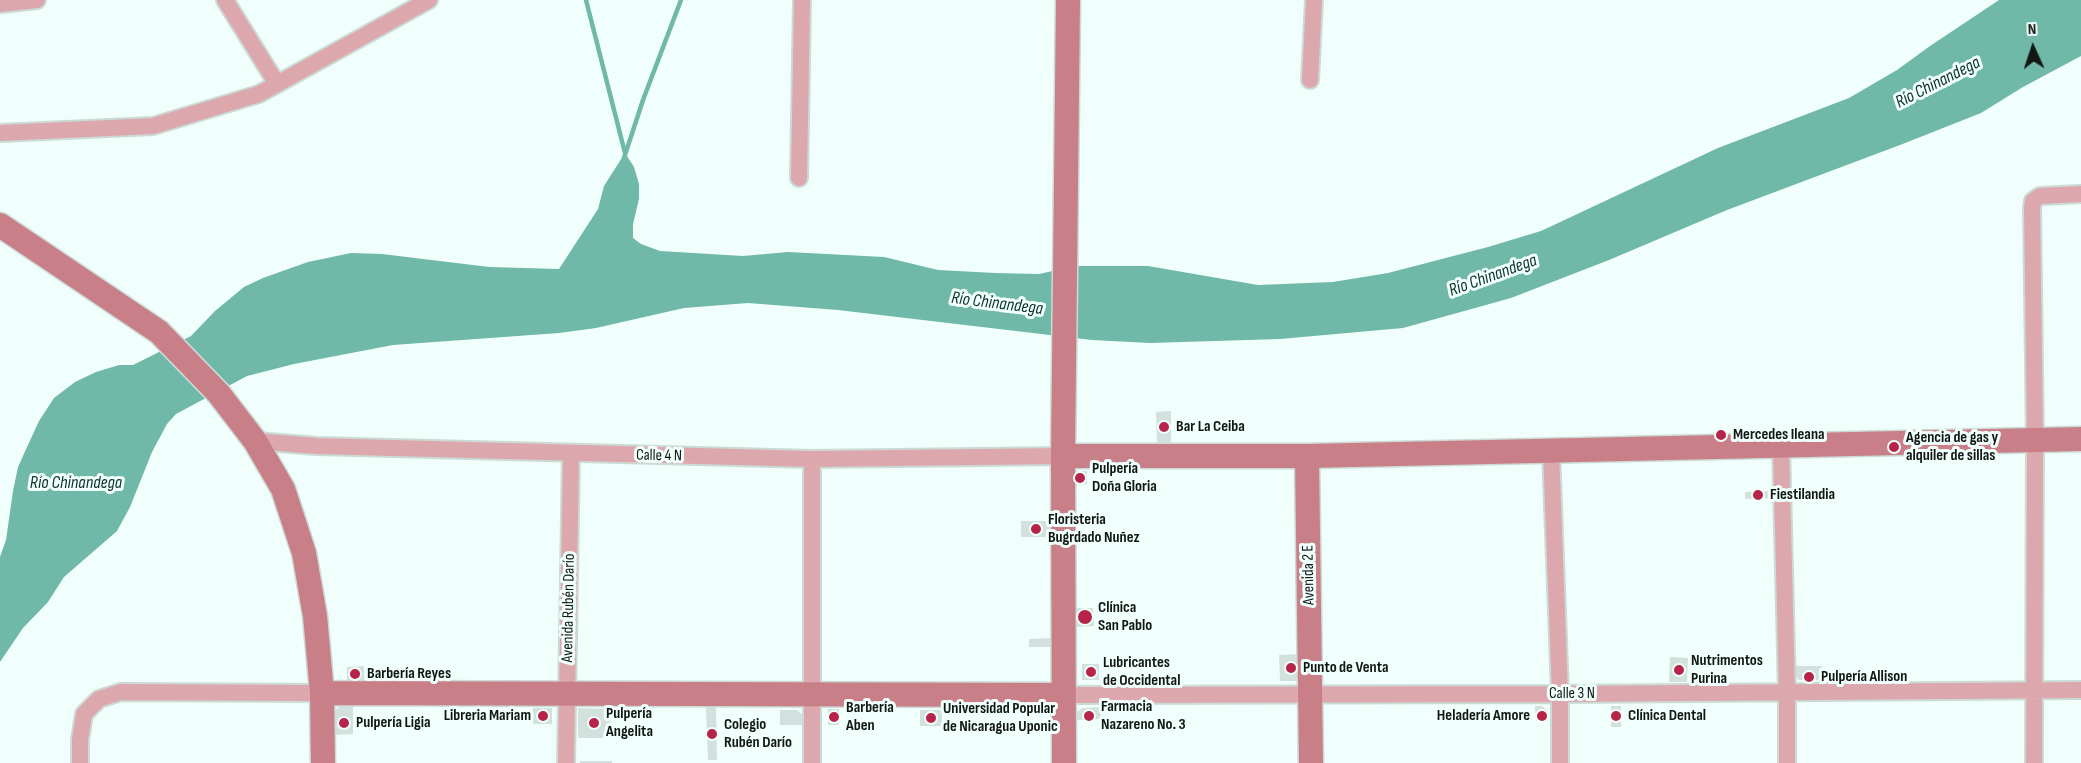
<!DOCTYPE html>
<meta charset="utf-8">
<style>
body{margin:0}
#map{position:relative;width:2081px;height:763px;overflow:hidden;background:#f0fffb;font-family:"Sofia Sans Condensed",sans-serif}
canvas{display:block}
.north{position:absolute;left:2003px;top:18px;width:60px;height:60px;-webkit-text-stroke:4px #f0fffb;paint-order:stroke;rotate:357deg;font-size:16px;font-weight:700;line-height:24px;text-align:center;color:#121716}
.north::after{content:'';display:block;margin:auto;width:21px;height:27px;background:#121716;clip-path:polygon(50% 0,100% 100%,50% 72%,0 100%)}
</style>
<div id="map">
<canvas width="2081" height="763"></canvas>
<div class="north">N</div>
</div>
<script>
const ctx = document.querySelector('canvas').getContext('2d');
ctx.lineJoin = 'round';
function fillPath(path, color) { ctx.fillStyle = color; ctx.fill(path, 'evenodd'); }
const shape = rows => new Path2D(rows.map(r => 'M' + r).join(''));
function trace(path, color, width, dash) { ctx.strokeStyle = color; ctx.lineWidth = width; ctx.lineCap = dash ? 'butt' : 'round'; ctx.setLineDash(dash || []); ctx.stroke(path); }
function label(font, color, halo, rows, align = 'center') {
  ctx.font = font + ' "Sofia Sans Condensed",sans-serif'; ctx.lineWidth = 6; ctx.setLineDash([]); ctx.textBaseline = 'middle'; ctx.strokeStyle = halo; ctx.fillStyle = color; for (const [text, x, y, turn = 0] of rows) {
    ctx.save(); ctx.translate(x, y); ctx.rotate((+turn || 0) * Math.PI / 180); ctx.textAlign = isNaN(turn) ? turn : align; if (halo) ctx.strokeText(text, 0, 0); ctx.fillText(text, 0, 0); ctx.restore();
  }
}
const water = shape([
 [1999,0,2081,0,2081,56,2023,87,1981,113,1900,145,1727,210,1609,260,1511,298,1403,328,1280,339,1150,343,1092,340,838,310,748,303,684,308,596,328,559,333,393,345,294,364,247,376,176,414,167,424,152,452,130,507,117,531,64,577,48,602,23,628,0,662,0,557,6,540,13,491,18,467,27,447,39,421,54,398,75,382,96,372,119,365,133,365,191,336,215,311,244,287,263,278,308,262,351,253,382,254,489,267,559,269,598,209,604,186,625,153,634,167,639,184,639,199,633,224,633,238,641,244,660,251,743,256,788,252,884,257,938,270,995,273,1039,274,1075,266,1148,266,1258,285,1333,282,1388,273,1488,247,1541,231,1718,148,1849,98,1897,70,1930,46]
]);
const stream = shape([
 [586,0,625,153],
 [624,158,643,100,681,0]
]);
const building = shape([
 [1171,411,1171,443,1157,443,1156,412],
 [1074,471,1087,471,1087,484,1074,485],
 [1771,491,1772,498,1745,499,1745,492],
 [1021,521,1051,521,1051,537,1021,537],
 [1076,608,1093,608,1094,626,1077,627],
 [1051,638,1051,647,1029,647,1029,639],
 [1302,654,1303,681,1280,681,1279,655],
 [1670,657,1688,658,1687,682,1669,682],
 [1082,664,1099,664,1099,680,1082,680],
 [364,666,364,681,347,681,347,667],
 [1794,666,1822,666,1822,680,1799,680,1794,673],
 [342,704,353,704,353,734,334,735,334,711],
 [1535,706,1542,706,1548,711,1548,721,1536,721],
 [1611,706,1621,706,1621,727,1611,727],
 [706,707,716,707,717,760,708,760],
 [1100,707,1101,719,1077,720,1077,712,1082,708],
 [533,708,552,708,552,724,533,724],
 [578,708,611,709,610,738,578,738],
 [828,709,839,709,839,725,828,725],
 [780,710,797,710,803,715,803,725,780,725],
 [920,710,942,710,942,726,920,726],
 [580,761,612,761,612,763,580,763]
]);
const street = shape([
 [225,0,277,84],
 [0,4,37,0],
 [1310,80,1314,0],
 [0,133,153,126,259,94,429,0],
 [799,178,802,0],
 [255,441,317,446,812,459,1063,456],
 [1781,446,1787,692,1787,763],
 [1551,451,1560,694,1560,763],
 [1064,695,1560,694,2081,690],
 [80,763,80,740,84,714,99,699,121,692,322,693],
 [566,763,571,453],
 [812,763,812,459],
 [2034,763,2035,440,2032,208,2033,201,2040,196,2081,194]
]);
const secondary = shape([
 [0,225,159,332,219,394,255,441,283,489,304,553,315,616,322,693,323,763],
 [1063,456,1307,456,2081,439],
 [1307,456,1311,763],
 [322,693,1064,695],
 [1064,763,1063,456,1068,0]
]);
const markers = [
 [1164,427,6,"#b62549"],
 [1721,435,6,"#b62549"],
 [1894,447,6,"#b62549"],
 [1080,478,6,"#b62549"],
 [1758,495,6,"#b62549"],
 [1036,529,6,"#b62549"],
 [1085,617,8,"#b62549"],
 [1291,668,6,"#b62549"],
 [1679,670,6,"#b62549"],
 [1091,672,6,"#b62549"],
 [355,674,6,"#b62549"],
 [1809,677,6,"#b62549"],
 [543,716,6,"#b62549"],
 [1089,716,6,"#b62549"],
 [1542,716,6,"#b62549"],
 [1616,716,6,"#b62549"],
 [834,717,6,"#b62549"],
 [931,718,6,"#b62549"],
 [344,723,6,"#b62549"],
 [594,723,6,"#b62549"],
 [712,734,6,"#b62549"]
];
const poiNames = [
 ["Bar La Ceiba",1176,427],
 ["Mercedes Ileana",1733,435],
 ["Agencia de gas y",1906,438],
 ["alquiler de sillas",1906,456],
 ["Pulpería",1092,469],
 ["Doña Gloria",1092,487],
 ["Fiestilandia",1770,495],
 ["Floristeria",1048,520],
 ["Bugrdado Nuñez",1048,538],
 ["Clínica",1098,608],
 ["San Pablo",1098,626],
 ["Nutrimentos",1691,661],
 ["Purina",1691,679],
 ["Lubricantes",1103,663],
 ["de Occidental",1103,681],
 ["Punto de Venta",1303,668],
 ["Barbería Reyes",367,674],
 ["Pulpería Allison",1821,677],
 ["Farmacia",1101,707],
 ["Nazareno No. 3",1101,725],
 ["Barbería",846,708],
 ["Aben",846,726],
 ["Universidad Popular",943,709],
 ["de Nicaragua Uponic",943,727],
 ["Pulpería",606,714],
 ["Angelita",606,732],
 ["Libreria Mariam",531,716,"right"],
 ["Heladería Amore",1530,716,"right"],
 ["Clínica Dental",1628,716],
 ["Pulpería Ligia",356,723],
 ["Colegio",724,725],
 ["Rubén Darío",724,743]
];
const streetNames = [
 ["Calle 4 N",659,456,1],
 ["Avenida 2 E",1309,575,-91],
 ["Avenida Rubén Darío",569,608,-89],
 ["Calle 3 N",1572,694]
];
const waterNames = [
 ["Río Chinandega",1938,83,-27],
 ["Río Chinandega",1493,276,-20],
 ["Río Chinandega",997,304,7],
 ["Río Chinandega",76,483]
];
fillPath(water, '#70b8a7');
trace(stream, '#70b8a7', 4.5);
fillPath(building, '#d2e1dd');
trace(street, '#ccdad6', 20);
trace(secondary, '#ccdad6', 27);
trace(street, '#dca8ad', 16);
trace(secondary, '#c97f87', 24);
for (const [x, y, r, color] of markers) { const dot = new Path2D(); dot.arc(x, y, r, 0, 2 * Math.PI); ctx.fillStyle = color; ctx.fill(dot); trace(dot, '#f0fffb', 2); }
label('bold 16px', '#121716', '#f0fffb', poiNames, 'left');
label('16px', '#121716', '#f0fffb', streetNames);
label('italic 18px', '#0e312b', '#f0fffb', waterNames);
</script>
